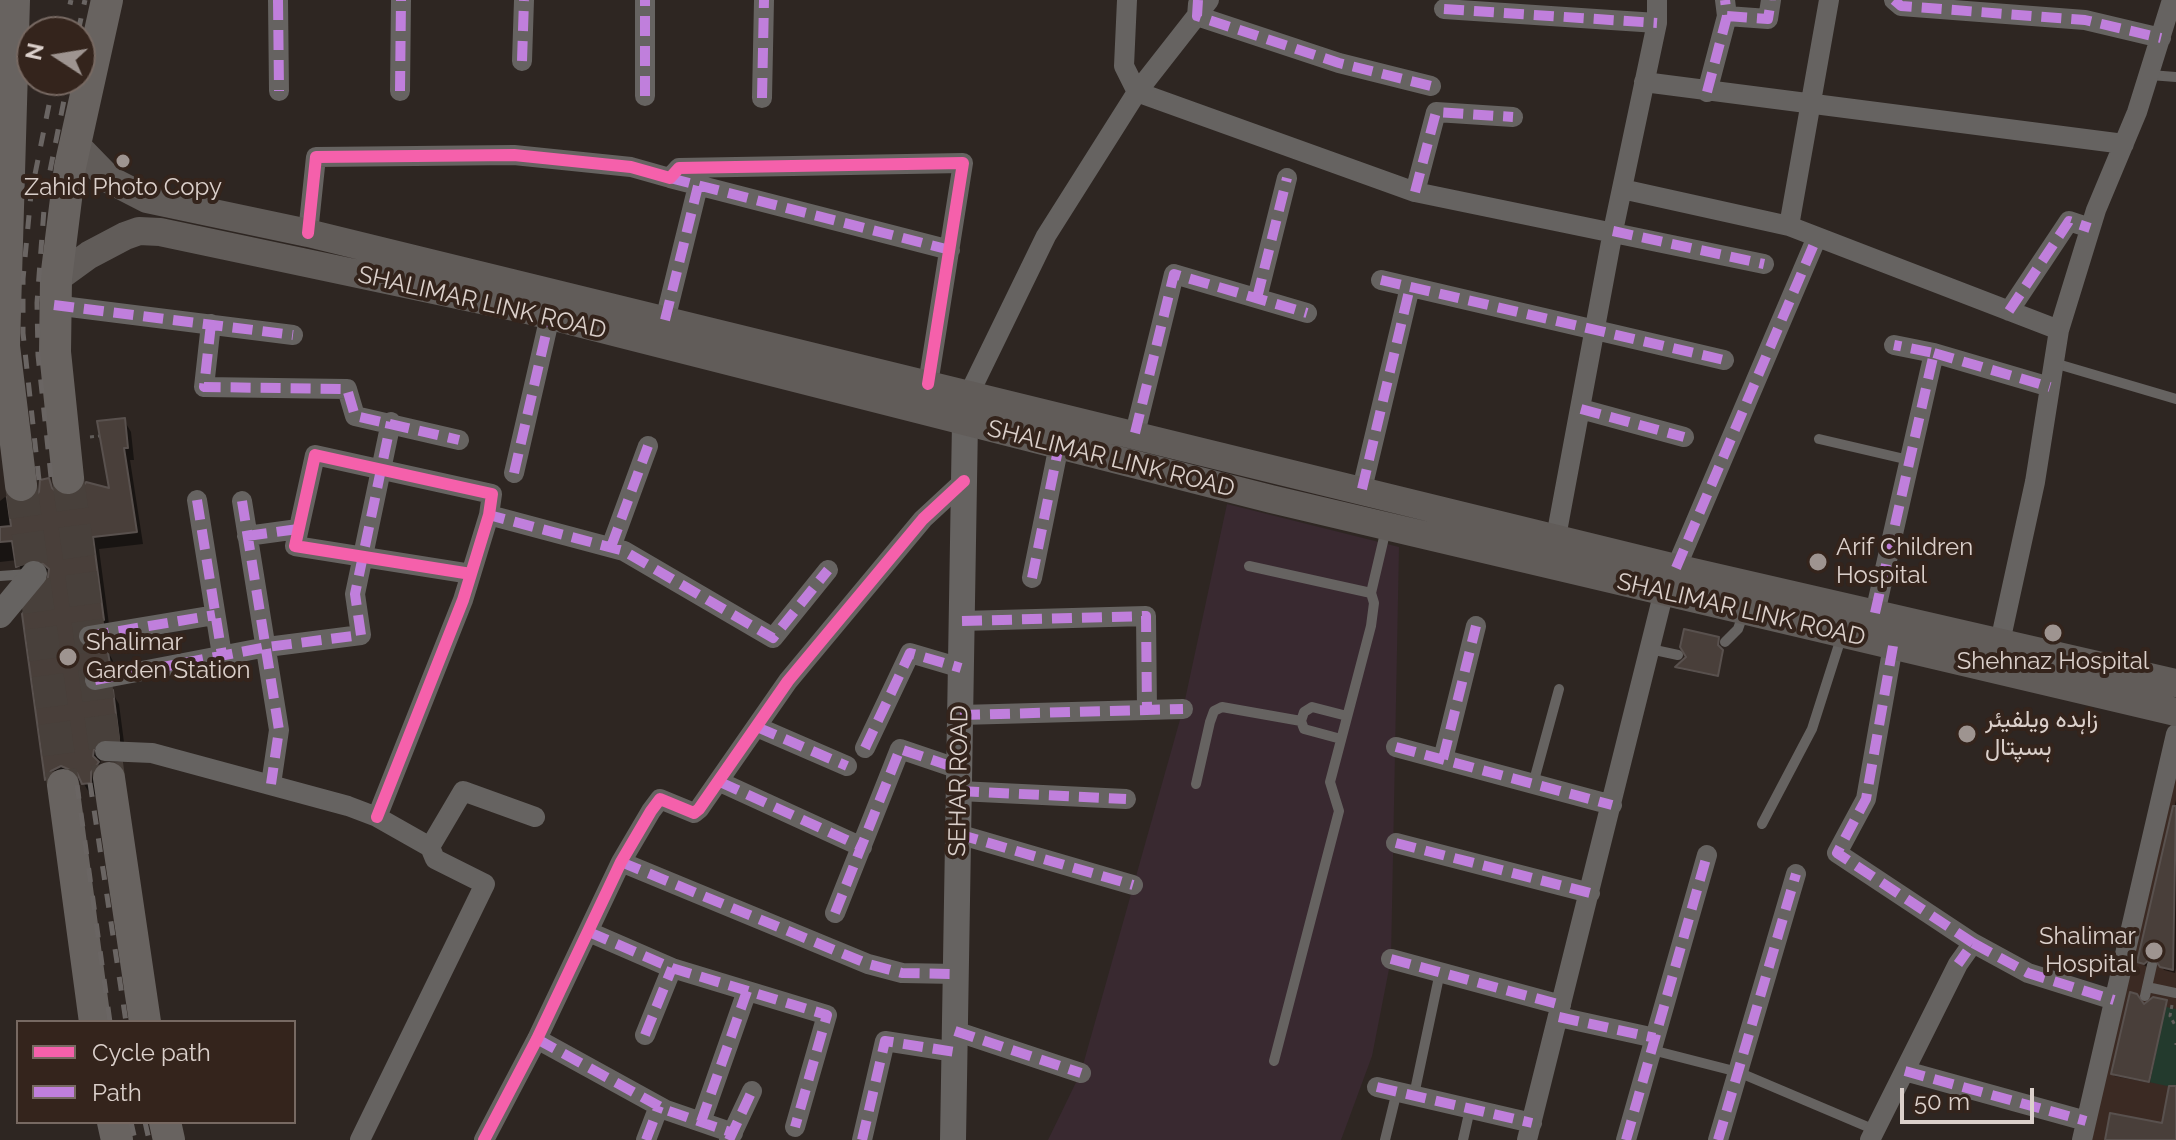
<!DOCTYPE html>
<meta charset="utf-8">
<style>
body{margin:0}
#map{position:relative;width:2176px;height:1140px;overflow:hidden;background:#2e2622;font-family:Raleway,sans-serif}
canvas{display:block}
.legend{position:absolute;left:16px;top:1020px;width:280px;height:104px;box-sizing:border-box;background:#34241c;border:2px solid #776962;margin:0;padding:10px 14px;list-style:none;font-size:24px;color:#dbd0cb}
.legend li{display:flex;align-items:center;gap:16px;height:40px}
.legend b{width:40px;border:2px solid #776962}
.north{position:absolute;left:16px;top:16px;width:80px;height:80px;box-sizing:border-box;background:#34241c;border:2px solid #776962;border-radius:50%;rotate:282deg;font-size:22px;font-weight:700;line-height:32px;text-align:center;color:#dbd0cb}
.north::after{content:'';display:block;margin:auto;width:28px;height:36px;background:#9e9490;clip-path:polygon(50% 0,100% 100%,50% 72%,0 100%)}
.scale{position:absolute;left:1900px;top:1088px;width:134px;height:36px;box-sizing:border-box;border:4px solid #dbd0cb;border-top:0;padding-left:10px;font-size:24px;line-height:28px;white-space:nowrap;color:#dbd0cb;-webkit-text-stroke:6px #34241c;paint-order:stroke}
</style>
<div id="map">
<canvas width="2176" height="1140"></canvas>
<ul class="legend">
<li><b style="height:10px;background:#f560ab"></b>Cycle path</li>
<li><b style="height:10px;background:#c07fdc"></b>Path</li>
</ul>
<div class="north">N</div>
<div class="scale">50 m</div>
</div>
<script>
const ctx = document.querySelector('canvas').getContext('2d');
ctx.lineJoin = 'round';
function fillPath(path, color) { ctx.fillStyle = color; ctx.fill(path, 'evenodd'); }
const shape = rows => new Path2D(rows.map(r => 'M' + r).join(''));
function trace(path, color, width, dash) { ctx.strokeStyle = color; ctx.lineWidth = width; ctx.lineCap = dash ? 'butt' : 'round'; ctx.setLineDash(dash || []); ctx.stroke(path); }
function label(font, color, halo, rows, align = 'center') {
  ctx.font = font + ' Raleway,Vazirmatn,sans-serif'; ctx.lineWidth = 8; ctx.setLineDash([]); ctx.textBaseline = 'middle'; ctx.strokeStyle = halo; ctx.fillStyle = color; for (const [text, x, y, turn = 0] of rows) {
    ctx.save(); ctx.translate(x, y); ctx.rotate((+turn || 0) * Math.PI / 180); ctx.textAlign = isNaN(turn) ? turn : align; if (halo) ctx.strokeText(text, 0, 0); ctx.fillText(text, 0, 0); ctx.restore();
  }
}
const industrial = shape([
 [1227,504,1399,547,1391,959,1372,1056,1341,1140,1048,1140,1081,1072,1183,709]
]);
const medical = shape([
 [2176,763,2176,1140,2089,1140]
]);
const green = shape([
 [2166,1007,2176,1009,2176,1088,2149,1082]
]);
const shadow = shape([
 [124,420,131,432,134,460,130,460,143,544,99,549,110,632,93,635,82,645,83,650,106,648,113,661,115,676,94,682,89,693,112,692,119,704,125,750,101,756,97,795,91,796,84,784,69,778,52,790,46,779,24,614,49,584,50,574,44,570,24,578,17,560,0,562,0,501,5,497,14,505,33,502,48,480,60,498,111,491],
 [1718,638,1718,648,1723,654,1718,677,1679,669],
 [2176,800,2176,968,2175,973,2164,970,2157,960,2147,967,2139,962],
 [2166,1002,2150,1083,2114,1076,2144,1007]
]);
const building = shape([
 [125,418,128,448,124,448,137,532,93,537,104,620,81,626,76,637,85,648,107,646,110,664,87,670,82,682,92,692,113,690,119,739,105,738,95,743,93,756,99,762,91,772,91,783,82,784,77,773,61,766,51,771,45,780,22,614,47,584,49,569,36,558,16,567,12,541,0,542,0,527,11,526,7,497,23,504,32,501,39,492,40,480,49,478,52,488,61,496,78,494,86,482,109,488,97,421,125,418],
 [1684,629,1719,637,1718,645,1723,650,1718,676,1675,667,1686,657,1680,647,1684,629],
 [2173,806,2176,806,2173,970,2160,967,2153,957,2144,964,2137,962,2173,806],
 [2130,992,2137,994,2144,1004,2153,997,2167,1000,2149,1082,2111,1074,2130,992],
 [2169,1086,2176,1086,2176,1140,2105,1140,2110,1113,2162,1123,2169,1086]
]);
const primaryTunnel = shape([
 [68,478,109,778],
 [21,485,63,785]
]);
const path = shape([
 [90,437,99,436],
 [2172,1005,2170,1016,2176,1027],
 [2176,1043,2176,1045]
]);
const service = shape([
 [2150,75,2176,77],
 [2054,363,2176,399],
 [1819,439,1909,460],
 [1249,566,1371,593,1386,529],
 [0,576,28,574],
 [1725,642,1738,629,1744,612],
 [1650,649,1678,655],
 [1301,721,1304,712,1312,707,1347,716],
 [1196,784,1210,722,1214,711,1222,707,1301,721,1304,729,1341,739],
 [1533,784,1559,689],
 [1762,824,1812,729,1842,635],
 [2147,987,2152,965],
 [2145,996,2147,987,2176,993],
 [1652,1050,1738,1072,1875,1130],
 [1274,1061,1339,811,1330,782,1371,626,1374,603,1371,593],
 [1414,1095,1440,972],
 [1385,1140,1397,1091],
 [1463,1140,1470,1109]
]);
const minor = shape([
 [278,0,279,91],
 [1127,0,1124,66,1137,92,1415,192,1764,264],
 [1894,0,1901,6,2085,20,2161,38],
 [1198,4,1197,16,1339,63,1431,86],
 [1444,9,1657,23],
 [1727,16,1768,19,1771,0],
 [522,61,524,0],
 [1644,82,2124,144],
 [400,91,401,0],
 [1707,92,1727,16,1725,0],
 [645,96,645,0],
 [762,98,764,0],
 [670,178,950,250],
 [1622,189,1789,226,2059,330],
 [1415,192,1436,112,1513,117],
 [1789,226,1829,0],
 [308,233,316,157,514,155,631,167,670,178,679,168,963,163,928,384],
 [1381,280,1724,360],
 [1257,298,1287,178],
 [54,305,293,335],
 [2009,311,2069,221,2090,228],
 [665,320,698,186],
 [211,324,204,387,347,389,355,416,459,440],
 [1934,353,2050,387],
 [969,394,1046,236,1137,92,1209,0],
 [1581,409,1684,437],
 [1135,433,1174,274,1307,313],
 [514,473,550,316],
 [1362,489,1410,287],
 [197,500,222,655],
 [242,501,279,730,271,784],
 [489,515,624,551,773,638,828,570],
 [247,536,298,529],
 [1556,537,1613,231,1657,23,1657,0],
 [611,547,648,446],
 [1676,568,1817,237],
 [1032,578,1059,445],
 [1875,613,1934,353,1894,345],
 [962,621,1146,616,1147,710],
 [89,636,215,615],
 [2000,642,2035,482,2059,330,2096,210,2137,112,2172,0],
 [95,680,267,647,361,635,355,594,391,422],
 [960,715,1183,709],
 [757,727,847,766],
 [1396,747,1612,805],
 [865,748,910,653,961,668],
 [105,751,152,753,348,806,377,817,430,847,435,859,485,884,360,1140],
 [1443,759,1476,626],
 [720,782,862,847],
 [959,791,1126,799],
 [377,817,463,600,471,574,489,515,492,494,315,455,295,546,471,574],
 [958,834,1133,885],
 [1396,843,1590,893],
 [430,847,463,791,535,817],
 [621,862,868,964,902,973,956,974],
 [835,913,900,749,959,769],
 [589,932,672,968,827,1015,795,1127],
 [1973,943,2028,973,2114,1000],
 [1391,959,1561,1005],
 [1559,1017,1655,1038],
 [955,1031,1081,1073],
 [645,1035,672,968],
 [537,1039,666,1110,733,1133],
 [1905,1071,2086,1121],
 [1377,1087,1532,1123],
 [701,1122,747,991],
 [484,1140,537,1039,621,862,651,811,660,799,694,813,699,809,788,681,923,519,964,481],
 [646,1140,659,1106],
 [729,1140,752,1091],
 [862,1140,885,1041,955,1052],
 [1527,1140,1664,591],
 [1626,1140,1707,855],
 [1718,1140,1796,874],
 [1870,1140,1958,964,1973,943,1837,853,1866,799,1893,646],
 [2082,1140,2176,734]
]);
const tertiary = shape([
 [0,615,34,574],
 [953,1140,965,422]
]);
const secondary = shape([
 [75,144,110,180,147,199,308,233,1676,568,2176,683],
 [56,279,89,255,125,236,139,231,160,232,519,308,1271,499,2176,712]
]);
const primary = shape([
 [14,0,4,346,21,485],
 [68,478,55,352,56,279,70,167,107,0],
 [109,778,145,1022],
 [63,785,95,1022],
 [113,1122,117,1140],
 [165,1122,169,1140]
]);
const rail = shape([
 [64,32,71,0],
 [78,32,85,0],
 [51,477,38,355,37,303,45,196,68,80],
 [39,480,23,333,23,279,31,194,54,80],
 [90,783,126,1022],
 [77,785,110,1022],
 [131,1122,135,1140],
 [145,1122,149,1140]
]);
const quiet = shape([
 [278,0,279,91],
 [1198,0,1197,16,1339,63,1431,86],
 [1894,0,1901,6,2085,20,2161,38],
 [1444,9,1657,23],
 [1727,16,1768,19,1771,0],
 [522,61,524,0],
 [400,91,401,0],
 [1707,92,1727,16,1725,0],
 [645,96,645,0],
 [762,98,764,0],
 [670,178,950,250],
 [1415,192,1436,112,1513,117],
 [1613,231,1764,264],
 [1381,280,1724,360],
 [1257,298,1287,178],
 [54,305,293,335],
 [2009,311,2069,221,2090,228],
 [665,320,698,186],
 [211,324,204,387,347,389,355,416,459,440],
 [1934,353,2050,387],
 [1581,409,1684,437],
 [1135,433,1174,274,1307,313],
 [514,473,550,316],
 [1362,489,1410,287],
 [197,500,222,655],
 [242,501,279,730,271,784],
 [490,511,489,515,624,551,773,638,828,570],
 [247,536,298,529],
 [611,547,648,446],
 [1676,568,1817,237],
 [1032,578,1059,445],
 [1875,613,1934,353,1894,345],
 [962,621,1146,616,1147,710],
 [89,636,215,615],
 [1893,646,1866,799,1837,853,1973,943,1958,964],
 [95,680,267,647,361,635,355,594,391,422],
 [960,715,1183,709],
 [757,727,847,766],
 [1396,747,1612,805],
 [865,748,910,653,961,668],
 [1443,759,1476,626],
 [720,782,862,847],
 [959,791,1126,799],
 [958,834,1133,885],
 [1396,843,1590,893],
 [621,862,868,964,902,973,956,974],
 [835,913,900,749,959,769],
 [589,932,672,968,827,1015,795,1127],
 [1973,943,2028,973,2114,1000],
 [1391,959,1561,1005],
 [1559,1017,1655,1038],
 [955,1031,1081,1073],
 [645,1035,672,968],
 [537,1039,666,1110,733,1133],
 [1905,1071,2086,1121],
 [1377,1087,1532,1123],
 [701,1122,747,991],
 [646,1140,659,1106],
 [729,1140,752,1091],
 [862,1140,885,1041,955,1052],
 [1626,1140,1707,855],
 [1718,1140,1796,874]
]);
const cycleway = shape([
 [308,233,316,157,514,155,631,167,670,178,679,168,963,163,928,384],
 [377,817,463,600,471,574,489,515,492,494,315,455,295,546,471,574],
 [484,1140,537,1039,621,862,651,811,660,799,694,813,699,809,788,681,923,519,964,481]
]);
const markers = [
 [123,161,8,"#9e9490"],
 [1818,562,10,"#9e9490"],
 [2053,633,10,"#9e9490"],
 [68,657,10,"#9e9490"],
 [1967,734,10,"#9e9490"],
 [2154,951,10,"#9e9490"]
];
const poiNames = [
 ["Zahid Photo Copy",123,188,"center"],
 ["Arif Children",1836,548],
 ["Hospital",1836,576],
 ["Shalimar",86,643],
 ["Garden Station",86,671],
 ["Shehnaz Hospital",2053,662,"center"],
 ["زاہدہ ویلفیئر",1985,720],
 ["ہسپتال",1985,748],
 ["Shalimar",2136,937,"right"],
 ["Hospital",2136,965,"right"]
];
const streetNames = [
 ["SHALIMAR LINK ROAD",482,303,13],
 ["SHALIMAR LINK ROAD",1111,459,14],
 ["SHALIMAR LINK ROAD",1741,610,13],
 ["SEHAR ROAD",959,781,-89]
];
fillPath(industrial, '#392930');
fillPath(medical, '#3b2a23');
fillPath(green, '#233a2d');
fillPath(shadow, '#0007');
fillPath(building, '#493f3a');
trace(building, '#59514e', 2);
trace(primaryTunnel, '#48403b', 32, [32, 16]);
trace(path, '#615d5a', 3, [4, 4]);
trace(service, '#666361', 10);
trace(minor, '#666361', 20);
trace(tertiary, '#666361', 26);
trace(secondary, '#615c59', 28);
trace(primary, '#686360', 32);
trace(rail, '#6a6563', 5, [14, 14]);
trace(quiet, '#c07fdc', 10, [20, 10]);
trace(cycleway, '#f560ab', 12);
for (const [x, y, r, color] of markers) { const dot = new Path2D(); dot.arc(x, y, r, 0, 2 * Math.PI); ctx.fillStyle = color; ctx.fill(dot); trace(dot, '#34241c', 3); }
label('24px', '#dbd0cb', '#34241c', poiNames, 'left');
label('24px', '#dbd0cb', '#34241c', streetNames);
</script>
